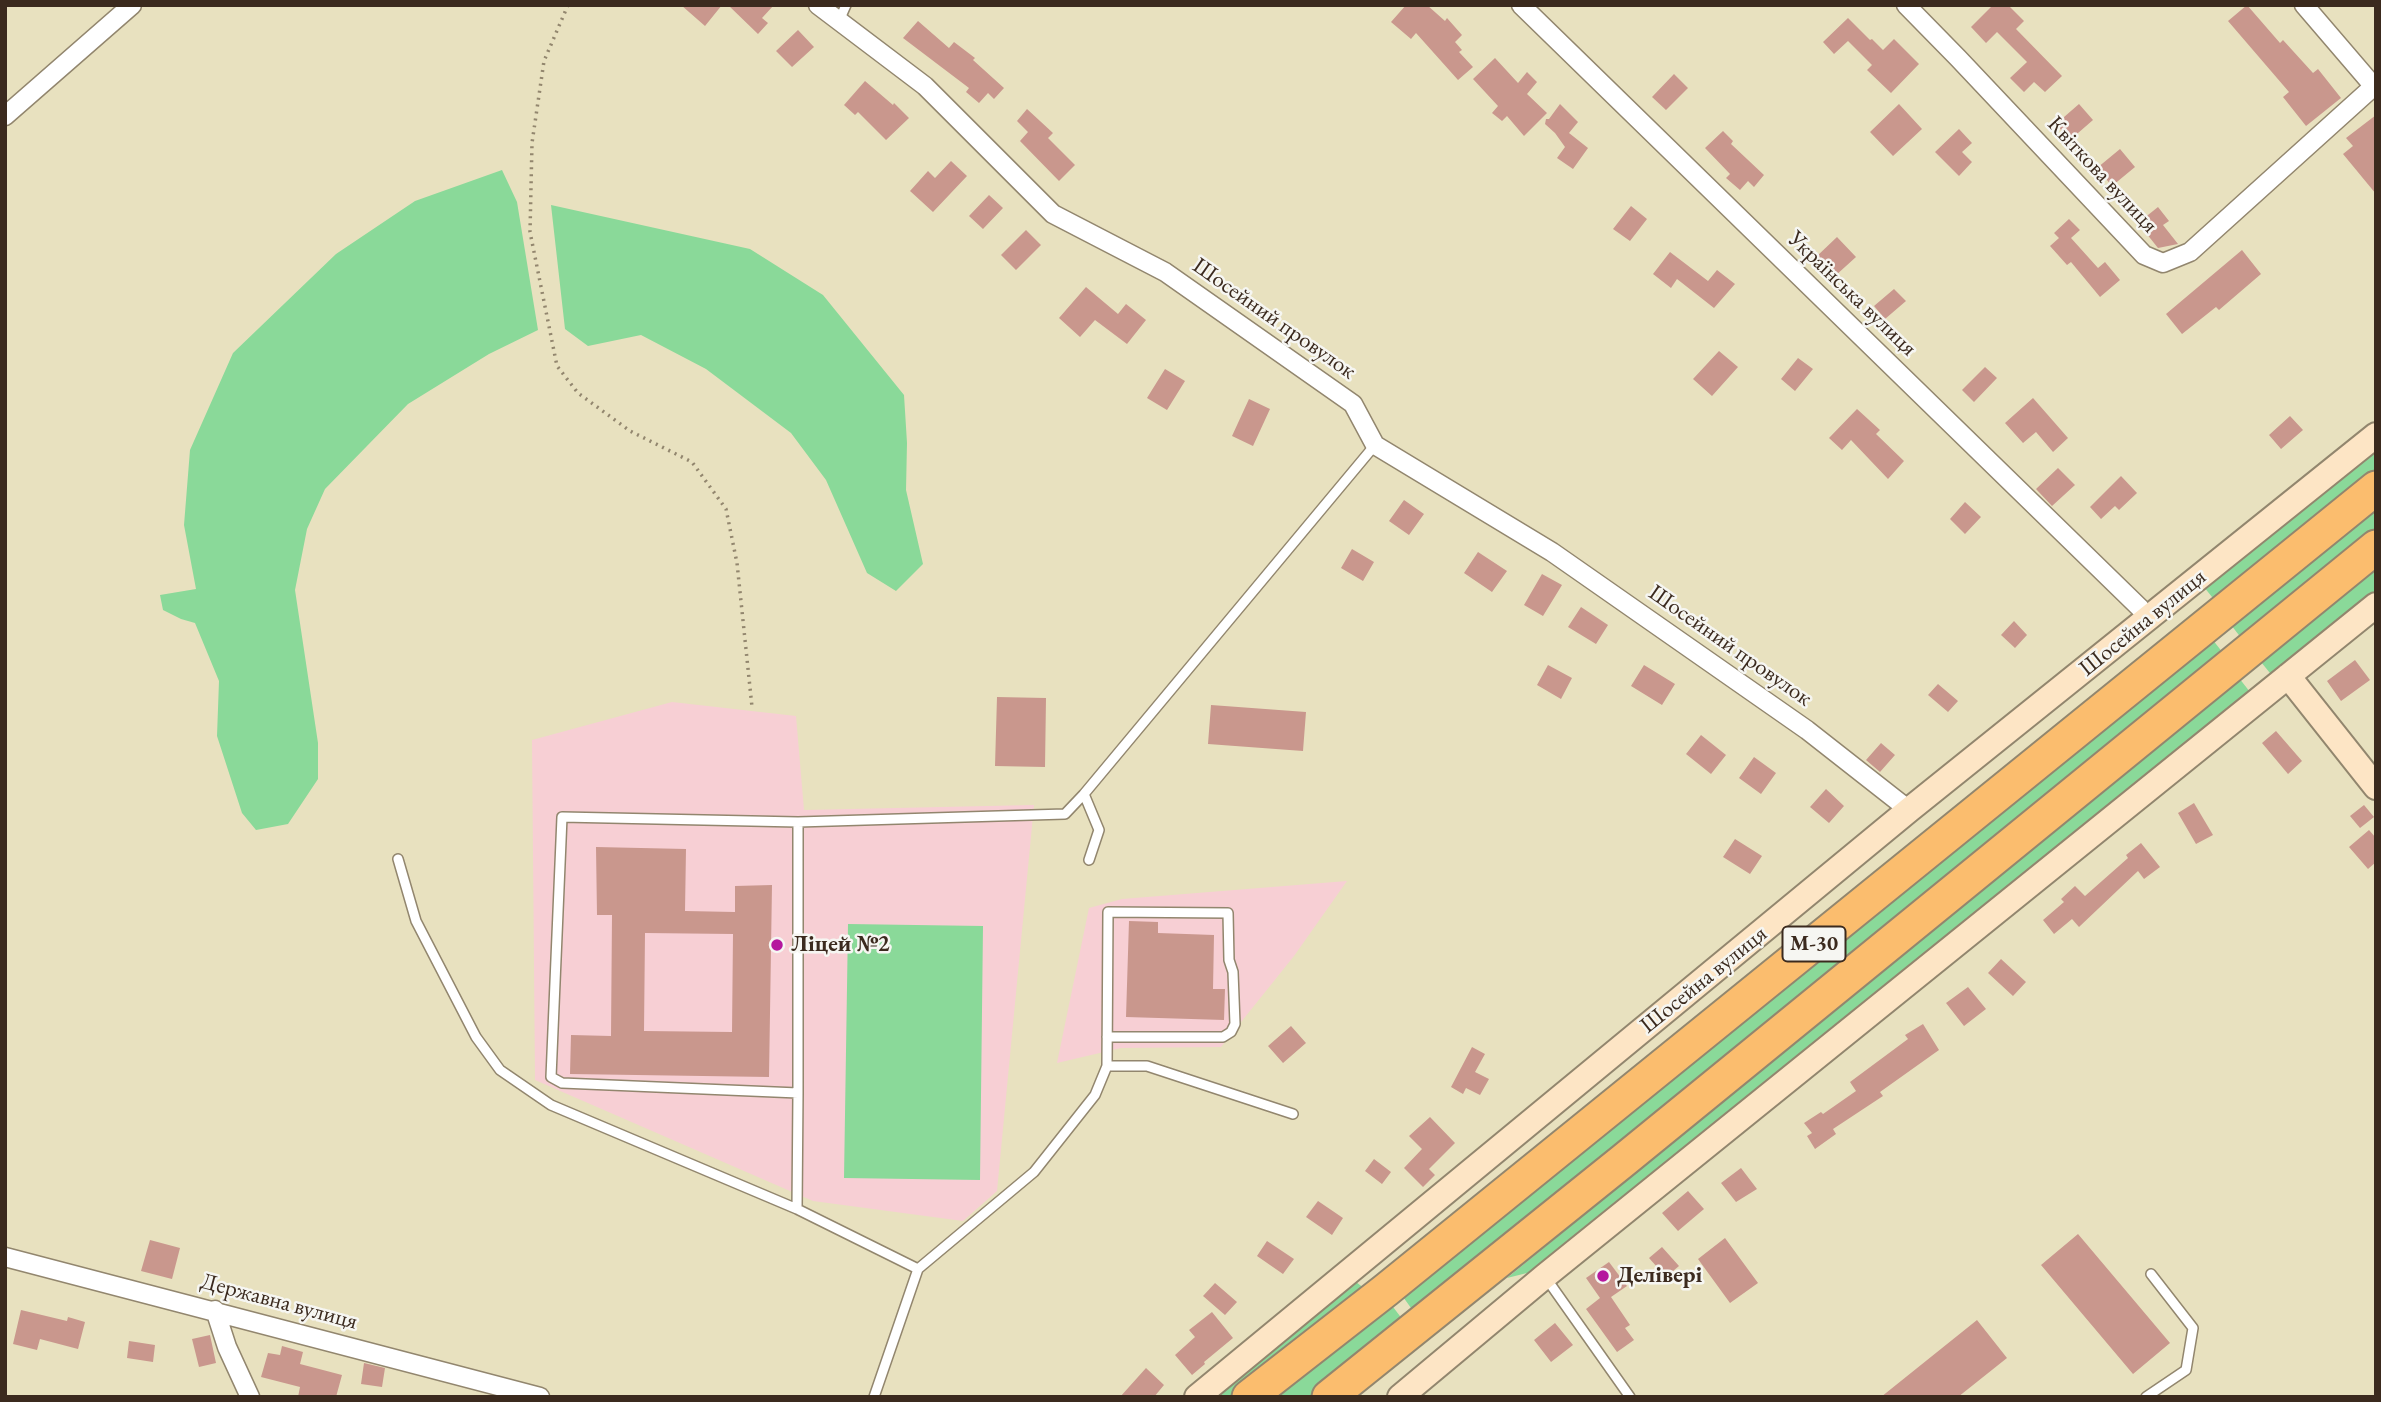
<!DOCTYPE html>
<meta charset="utf-8">
<style>
body{margin:0}
#map{position:relative;width:2381px;height:1402px;overflow:hidden;background:#e8e1bf;font-family:"EB Garamond",serif}
canvas{display:block}
.frame{position:absolute;inset:0;border:7px solid #3b2a1e;pointer-events:none}
</style>
<div id="map">
<canvas width="2381" height="1402"></canvas>
<div class="frame"></div>
</div>
<script>
const ctx = document.querySelector('canvas').getContext('2d');
ctx.lineJoin = 'round';
function fillPath(path, color) { ctx.fillStyle = color; ctx.fill(path, 'evenodd'); }
const shape = rows => new Path2D(rows.map(r => 'M' + r).join(''));
function trace(path, color, width, dash) { ctx.strokeStyle = color; ctx.lineWidth = width; ctx.lineCap = dash ? 'butt' : 'round'; ctx.setLineDash(dash || []); ctx.stroke(path); }
function label(font, color, halo, rows, align = 'center') {
  ctx.font = font + ' "EB Garamond",serif'; ctx.lineWidth = 5; ctx.setLineDash([]); ctx.textBaseline = 'middle'; ctx.strokeStyle = halo; ctx.fillStyle = color; for (const [text, x, y, turn = 0] of rows) {
    ctx.save(); ctx.translate(x, y); ctx.rotate((+turn || 0) * Math.PI / 180); ctx.textAlign = isNaN(turn) ? turn : align; if (halo) ctx.strokeText(text, 0, 0); ctx.fillText(text, 0, 0); ctx.restore();
  }
}
const built = shape([
 [672,702,796,716,804,810,1034,805,997,1191,963,1221,813,1201,535,1080,532,740],
 [1347,881,1294,956,1221,1047,1121,1048,1057,1063,1089,908,1122,899]
]);
const green = shape([
 [502,170,517,202,538,330,489,354,408,404,325,489,307,529,295,590,318,743,318,779,288,824,256,830,242,813,217,736,219,681,195,623,181,619,163,610,160,595,196,589,184,525,190,450,233,353,336,254,415,201],
 [551,205,750,249,823,295,904,395,907,443,906,490,923,564,896,591,867,573,826,480,791,433,706,369,641,335,588,346,565,329],
 [2376,450,2376,474,2216,602,2204,587],
 [2376,502,2376,539,2245,643,2228,621],
 [2376,569,2376,596,2274,678,2261,662],
 [2209,635,2223,653,1416,1315,1401,1294],
 [2239,678,2250,692,1543,1269,1507,1278],
 [848,924,983,926,980,1180,844,1178],
 [1356,1282,1369,1292,1237,1397,1218,1397],
 [1390,1303,1406,1324,1311,1397,1274,1397]
]);
const building = shape([
 [681,5,722,5,705,26],
 [728,5,774,5,762,18,768,23,758,34],
 [1406,5,1427,5,1445,21,1447,18,1462,35,1455,42,1462,50,1459,52,1473,67,1458,80,1416,33,1411,39,1391,22],
 [1993,5,2008,5,2024,21,2016,29,2062,76,2045,92,2034,82,2024,92,2010,78,2027,62,1997,32,1986,43,1971,27],
 [2247,5,2280,43,2283,40,2313,73,2318,69,2341,98,2306,126,2283,97,2289,92,2228,21],
 [1848,18,1870,40,1872,39,1883,50,1894,39,1919,64,1891,93,1867,70,1872,65,1848,41,1834,54,1823,42],
 [918,21,949,48,954,42,975,58,973,60,1004,88,994,99,988,93,979,103,966,92,969,88,903,38],
 [798,30,814,47,792,67,776,51],
 [1495,58,1518,83,1527,72,1537,82,1527,94,1547,113,1524,136,1507,116,1502,121,1492,113,1498,106,1473,79],
 [1674,74,1688,88,1666,110,1652,97],
 [865,81,893,105,894,103,909,118,886,140,858,112,855,115,844,105],
 [1560,104,1578,122,1569,133,1588,148,1573,169,1557,158,1565,147,1555,133,1545,124,1546,119,1549,119],
 [1899,104,1922,129,1893,156,1870,132],
 [2079,104,2093,120,2070,140,2056,124],
 [1027,109,1053,133,1048,138,1075,165,1059,181,1020,141,1028,132,1017,121],
 [2376,115,2376,194,2343,154,2353,146,2346,138],
 [1959,129,1972,143,1962,152,1972,162,1959,176,1935,152],
 [1723,131,1733,141,1731,144,1764,175,1754,187,1748,181,1740,190,1726,178,1730,174,1705,148],
 [2120,149,2135,167,2112,186,2097,168],
 [951,161,967,176,933,212,910,191,928,171,935,178],
 [989,195,1003,208,983,229,969,216],
 [1631,206,1647,219,1630,241,1613,229],
 [2158,207,2169,221,2163,225,2178,244,2158,248,2138,223],
 [2069,219,2080,230,2071,238,2098,268,2105,262,2120,280,2100,297,2071,262,2067,265,2050,246,2059,238,2054,233],
 [1026,230,1041,245,1016,270,1001,255],
 [1837,237,1856,257,1835,276,1816,257],
 [2242,250,2261,274,2219,310,2216,307,2182,334,2166,314],
 [1670,252,1708,281,1717,270,1735,284,1714,308,1677,279,1671,288,1653,274],
 [1086,287,1118,314,1126,304,1146,320,1127,344,1095,320,1080,337,1059,318],
 [1894,289,1906,301,1885,319,1874,306],
 [1719,351,1738,367,1712,396,1693,379],
 [1798,358,1813,369,1795,391,1781,379],
 [1985,367,1997,378,1974,402,1962,390],
 [1165,369,1185,381,1167,410,1147,398],
 [2033,398,2068,438,2053,452,2036,432,2023,443,2005,423],
 [1249,399,1270,409,1253,446,1232,436],
 [1857,409,1880,430,1876,434,1904,461,1888,479,1851,440,1842,450,1829,438],
 [2290,416,2303,430,2281,449,2269,435],
 [2058,468,2075,485,2052,506,2036,489],
 [2121,476,2137,493,2119,510,2115,506,2101,519,2090,507],
 [1404,500,1424,514,1409,535,1389,521],
 [1965,502,1981,517,1965,534,1950,519],
 [1352,549,1374,562,1363,581,1341,568],
 [1478,552,1507,571,1492,592,1464,573],
 [1542,574,1562,585,1543,616,1524,605],
 [1581,607,1608,625,1596,644,1568,627],
 [2014,621,2027,635,2015,648,2001,635],
 [2355,660,2370,680,2341,701,2327,681],
 [1548,665,1572,678,1561,699,1537,685],
 [1644,665,1675,684,1662,705,1631,686],
 [1938,684,1958,701,1948,712,1928,695],
 [997,697,1046,698,1045,767,995,766],
 [1211,705,1306,712,1303,751,1208,744],
 [2276,731,2302,761,2288,774,2262,743],
 [1701,735,1726,755,1711,774,1686,754],
 [1881,743,1895,755,1880,772,1866,760],
 [1754,757,1776,773,1761,794,1739,778],
 [1826,789,1844,806,1829,823,1810,807],
 [2194,803,2213,835,2196,844,2178,813],
 [2364,805,2374,817,2360,828,2350,816],
 [2369,830,2376,838,2376,862,2368,869,2349,847],
 [1735,839,1762,856,1750,874,1723,857],
 [2141,843,2160,867,2144,879,2138,871,2079,927,2072,919,2054,934,2043,920,2064,902,2061,899,2075,886,2085,896,2128,858,2126,855],
 [596,847,686,849,685,911,735,912,735,886,772,885,769,1077,570,1074,571,1035,611,1036,612,915,597,915],
 [645,933,733,934,732,1032,644,1031],
 [1129,921,1158,922,1158,933,1214,935,1213,989,1225,989,1224,1020,1126,1017],
 [2001,959,2026,982,2013,996,1988,973],
 [1968,987,1986,1009,1964,1026,1946,1003],
 [1923,1024,1939,1050,1880,1092,1883,1096,1833,1129,1836,1134,1815,1149,1807,1136,1812,1133,1804,1123,1821,1112,1823,1114,1856,1091,1850,1082,1908,1039,1905,1035],
 [1291,1026,1306,1043,1283,1063,1268,1046],
 [1472,1047,1485,1054,1475,1072,1489,1079,1480,1095,1466,1088,1463,1094,1451,1087],
 [1430,1117,1455,1143,1429,1169,1435,1175,1423,1187,1404,1168,1422,1149,1409,1136],
 [1374,1159,1391,1172,1382,1184,1365,1171],
 [1741,1168,1757,1189,1736,1202,1721,1183],
 [1688,1191,1704,1209,1678,1231,1662,1213],
 [1318,1201,1343,1218,1332,1235,1306,1217],
 [2078,1234,2170,1343,2133,1374,2041,1265],
 [1725,1238,1758,1283,1730,1303,1698,1259],
 [150,1240,180,1248,172,1279,141,1271],
 [1267,1241,1294,1259,1283,1274,1257,1256],
 [1662,1247,1679,1266,1666,1277,1649,1258],
 [1609,1262,1627,1286,1611,1297,1630,1325,1625,1328,1634,1340,1617,1352,1586,1309,1600,1298,1586,1278],
 [1215,1283,1237,1302,1225,1315,1203,1296],
 [21,1310,67,1321,68,1317,85,1322,78,1349,40,1339,37,1350,13,1344],
 [1212,1312,1233,1338,1204,1362,1205,1364,1192,1375,1175,1355,1195,1337,1189,1330],
 [1977,1320,2007,1358,1958,1397,1881,1397],
 [1555,1323,1573,1345,1551,1362,1534,1340],
 [210,1335,216,1363,199,1367,192,1339],
 [129,1341,155,1345,153,1362,127,1358],
 [282,1346,303,1352,300,1364,342,1375,336,1397,298,1397,300,1387,261,1377,268,1353,280,1355],
 [364,1363,385,1368,382,1387,361,1384],
 [1146,1368,1164,1385,1154,1397,1120,1397]
]);
const path = shape([
 [568,5,544,61,532,143,530,232,557,366,578,393,630,431,692,462,726,509,737,563,752,707]
]);
const lane = shape([
 [839,21,846,5],
 [798,822,1065,814,1084,794],
 [398,859,416,921,476,1037,500,1070,551,1105,797,1209,918,1269],
 [1089,860,1099,830,1084,794,1375,445],
 [1107,1066,1147,1066,1293,1114],
 [797,1209,798,1093,798,822,562,817,551,1077,562,1083,798,1093],
 [1546,1278,1630,1397],
 [874,1397,918,1269,1034,1172,1095,1095,1107,1066,1108,912,1228,913,1229,960,1233,972,1235,1024,1231,1032,1223,1037,1107,1037],
 [2146,1397,2186,1370,2193,1328,2151,1274]
]);
const street = shape([
 [818,5,925,86,1053,214,1165,272,1353,404,1375,445,1552,552,1807,730,1909,810],
 [1521,5,2140,608,2148,619],
 [1906,5,1958,58,2144,255,2163,263,2190,252,2373,87],
 [2304,5,2376,89],
 [5,116,132,5],
 [5,1257,540,1397],
 [215,1310,227,1347,250,1397]
]);
const secondary = shape([
 [2288,676,2376,787],
 [1197,1397,1909,810,2376,435],
 [1400,1397,1545,1276,2376,605]
]);
const highway = shape([
 [1249,1397,1386,1290,2376,488],
 [1329,1397,1624,1160,2376,547]
]);
const markers = [
 [777,945,7,"#b5179e"],
 [1603,1276,7,"#b5179e"]
];
const shields = [
 [1814,944,63]
];
const shieldNames = [
 ["М-30",1814,944]
];
const streetNames = [
 ["Квіткова вулиця",2102,175,47],
 ["Українська вулиця",1852,294,44],
 ["Шосейний провулок",1274,319,35],
 ["Шосейна вулиця",2143,623,-39],
 ["Шосейний провулок",1730,646,35],
 ["Шосейна вулиця",1704,980,-39],
 ["Державна вулиця",279,1302,15]
];
const poiNames = [
 ["Ліцей №2",791,945],
 ["Делівері",1617,1276]
];
fillPath(built, '#f7cfd4');
fillPath(green, '#8ad999');
fillPath(building, '#c9978d');
trace(lane, '#92866e', 12);
trace(street, '#92866e', 21);
trace(secondary, '#92866e', 28);
trace(highway, '#92866e', 37);
trace(path, '#92866e', 3.5, [2, 5]);
trace(lane, '#fff', 9);
trace(street, '#fff', 18);
trace(secondary, '#fde5c5', 24);
trace(highway, '#fbbd6e', 33);
for (const [x, y, r, color] of markers) { const dot = new Path2D(); dot.arc(x, y, r, 0, 2 * Math.PI); ctx.fillStyle = color; ctx.fill(dot); trace(dot, '#f6f6f2', 2.5); }
for (const [x, y, w] of shields) { const box = new Path2D(); box.roundRect(x - w / 2, y - 17.5, w, 35, 5); ctx.fillStyle = '#f6f6f2'; ctx.fill(box); trace(box, '#3b2a1e', 2); }
label('bold 21px', '#3b2a1e', null, shieldNames);
label('23px', '#3b2a1e', '#f6f6f2', streetNames);
label('bold 23px', '#3b2a1e', '#f6f6f2', poiNames, 'left');
</script>
